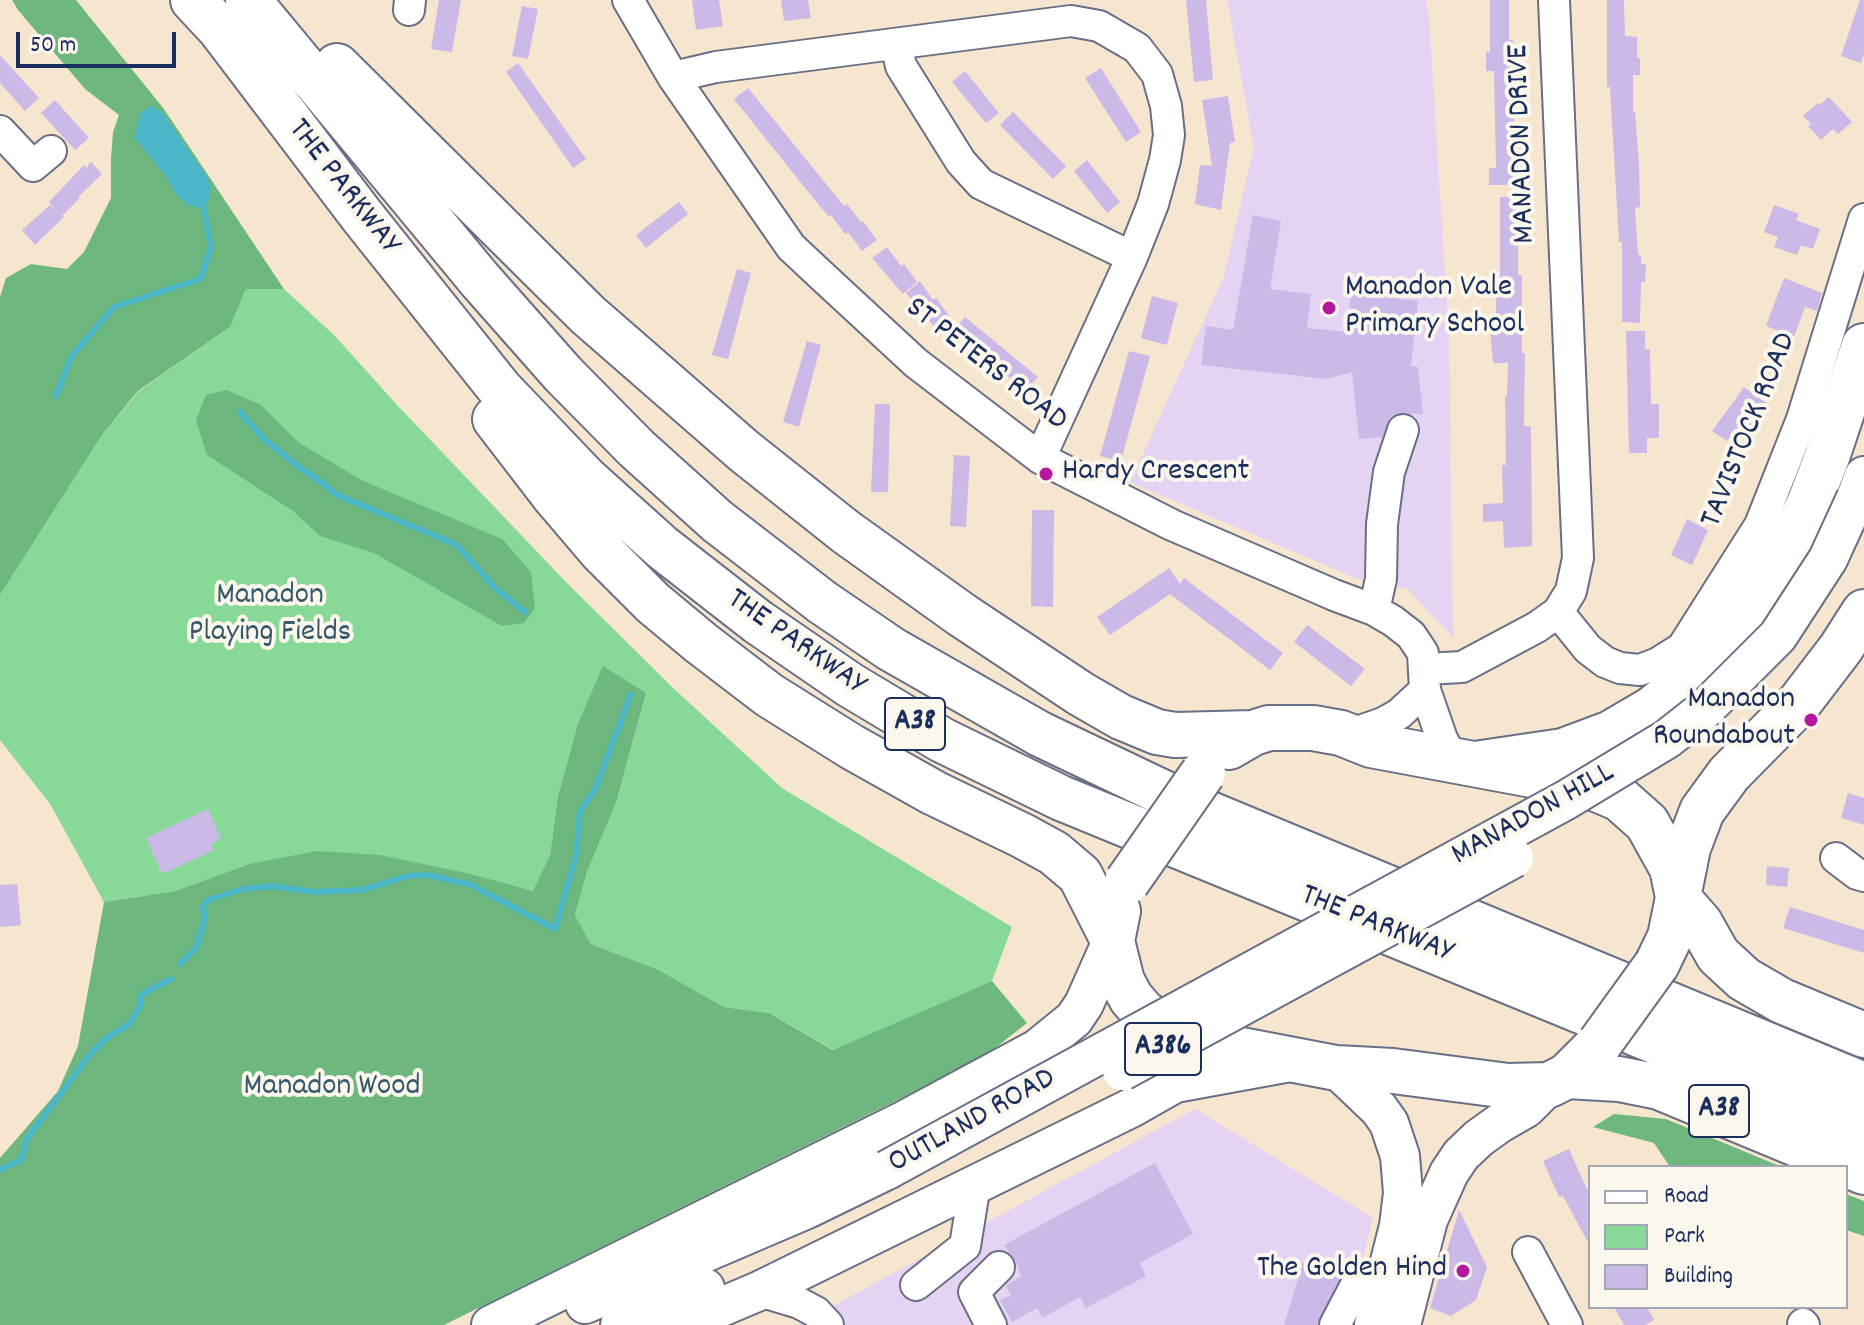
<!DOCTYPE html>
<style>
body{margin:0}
#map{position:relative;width:1864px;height:1325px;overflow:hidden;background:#f6e5cf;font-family:Dekko,sans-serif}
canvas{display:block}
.legend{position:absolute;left:1588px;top:1165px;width:260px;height:144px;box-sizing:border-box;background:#fbf7ec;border:2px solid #a1a7b3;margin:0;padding:10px 14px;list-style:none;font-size:24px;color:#1b2f5e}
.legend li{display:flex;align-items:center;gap:16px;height:40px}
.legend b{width:40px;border:2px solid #a1a7b3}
.scale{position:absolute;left:16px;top:32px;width:160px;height:36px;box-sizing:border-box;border:4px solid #1b2f5e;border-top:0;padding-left:10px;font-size:24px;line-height:28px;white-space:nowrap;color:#1b2f5e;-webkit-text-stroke:6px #fbf7ec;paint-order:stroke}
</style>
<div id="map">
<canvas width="1864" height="1325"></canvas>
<ul class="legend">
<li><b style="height:10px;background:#fff"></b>Road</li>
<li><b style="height:22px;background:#88d898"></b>Park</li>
<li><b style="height:22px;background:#cbbae7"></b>Building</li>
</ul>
<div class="scale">50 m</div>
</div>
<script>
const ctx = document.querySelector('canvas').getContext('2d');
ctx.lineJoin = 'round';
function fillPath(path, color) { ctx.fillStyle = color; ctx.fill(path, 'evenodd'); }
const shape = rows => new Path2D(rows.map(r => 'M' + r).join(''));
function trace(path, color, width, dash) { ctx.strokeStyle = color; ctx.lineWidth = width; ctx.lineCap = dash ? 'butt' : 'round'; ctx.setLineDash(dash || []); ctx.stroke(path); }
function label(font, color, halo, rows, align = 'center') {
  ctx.font = font + ' Dekko,sans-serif'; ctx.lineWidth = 8; ctx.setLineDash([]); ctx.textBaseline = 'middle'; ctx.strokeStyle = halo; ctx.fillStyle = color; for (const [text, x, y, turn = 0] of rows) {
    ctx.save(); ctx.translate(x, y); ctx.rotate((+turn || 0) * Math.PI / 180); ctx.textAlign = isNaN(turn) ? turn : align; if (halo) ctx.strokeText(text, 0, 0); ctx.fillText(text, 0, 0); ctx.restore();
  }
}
const built = shape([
 [1227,0,1426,0,1429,15,1449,337,1453,637,1406,588,1372,585,1130,482,1223,279,1254,148],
 [1195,1109,1373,1218,1346,1325,798,1325]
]);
const green = shape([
 [246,289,284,289,335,336,398,406,564,580,672,687,782,788,1012,927,992,981,834,1050,769,1013,724,1007,659,970,591,944,575,915,587,872,616,803,646,693,603,667,578,723,558,796,550,855,533,892,471,874,249,864,175,891,104,902,50,804,0,740,0,595,102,435,139,391,230,327]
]);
const forest = shape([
 [12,0,76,0,164,109,284,289,246,289,230,327,138,391,102,435,0,595,0,297,6,278,31,264,67,269,84,252,111,198,111,159,113,132,119,115,85,89,18,10],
 [227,390,261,405,298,442,361,480,502,539,531,572,535,608,524,623,502,626,374,553,320,536,293,511,207,455,196,420,206,395],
 [603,666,646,693,616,803,587,872,575,915,591,944,659,970,724,1007,769,1013,833,1050,992,981,1027,1023,985,1056,962,1068,444,1325,0,1325,0,1158,58,1091,78,1046,104,902,175,891,249,864,317,851,380,855,471,874,533,891,550,855,558,796,578,723],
 [1614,1114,1666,1119,1782,1167,1670,1167,1654,1143,1593,1127],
 [1846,1194,1864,1201,1864,1236,1846,1230]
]);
const water = shape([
 [151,106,162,112,208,178,211,186,209,199,204,209,190,206,178,197,165,175,134,137,141,112]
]);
const stream = shape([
 [56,396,71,357,114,307,200,279,211,247,204,209],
 [240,412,263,438,300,468,323,483,335,494,457,545,494,587,525,612],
 [180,964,196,948,204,921,203,907,208,900,243,889,273,886,314,892,362,890,408,876,429,875,471,885,555,929,576,856,580,812,596,787,631,694],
 [0,1170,22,1159,26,1140,91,1053,107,1038,129,1024,139,1008,142,994,171,979]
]);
const building = shape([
 [439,0,461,0,452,52,431,49],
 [692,0,719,0,723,26,696,30],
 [781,0,808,0,811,18,784,21],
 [1186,0,1206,0,1213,80,1194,82],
 [1490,0,1509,0,1509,40,1513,40,1515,185,1489,185,1489,168,1496,168,1494,71,1486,71,1486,52,1490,52],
 [1607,0,1624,0,1625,36,1637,37,1637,58,1640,58,1640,75,1633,75,1633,112,1635,112,1639,165,1640,207,1635,208,1638,255,1641,255,1641,264,1646,264,1645,282,1641,282,1640,323,1622,322,1622,242,1619,242,1610,87,1607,87],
 [1860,0,1864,0,1864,53,1861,63,1841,56],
 [522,6,538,9,528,59,512,56],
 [0,55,39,98,25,111,0,83],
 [518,63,586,159,573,168,506,72],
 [1101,68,1141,132,1126,142,1085,78],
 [965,71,999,113,986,123,952,82],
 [748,88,844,206,847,204,861,222,863,221,877,240,862,251,848,232,845,234,831,215,829,217,814,199,734,99],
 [1228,96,1235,142,1230,143,1221,210,1195,204,1200,165,1212,166,1202,100],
 [1829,97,1852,122,1838,134,1833,129,1821,140,1808,126,1811,124,1803,116,1818,103,1820,105],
 [55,100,89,138,75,150,41,113],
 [1013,112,1066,166,1053,179,1000,125],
 [1087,160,1120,202,1107,213,1074,171],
 [91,162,102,174,78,197,80,198,62,216,64,217,35,245,22,230,50,205,56,211,49,202,84,165,86,168],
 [1500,197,1518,197,1518,275,1522,275,1522,353,1525,353,1524,426,1531,426,1532,546,1504,548,1503,521,1483,522,1483,504,1503,503,1502,465,1506,465,1505,396,1507,396,1508,363,1493,363,1491,341,1491,315,1496,315,1496,286,1500,286],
 [679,202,688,214,646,248,636,235],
 [1774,205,1799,214,1796,220,1820,229,1813,249,1801,245,1797,255,1774,247,1778,237,1764,232],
 [1253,215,1281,221,1270,289,1311,294,1307,328,1348,332,1351,293,1418,301,1411,366,1418,367,1423,414,1399,413,1391,417,1382,437,1359,439,1352,372,1327,379,1201,365,1206,326,1233,330],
 [887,247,901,266,894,271,904,264,917,282,903,294,872,258],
 [737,269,751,273,728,359,712,355],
 [1784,278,1822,293,1817,311,1805,307,1794,337,1766,326],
 [920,281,933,300,926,305,936,298,950,317,935,328,906,293],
 [1152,296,1178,303,1167,345,1141,338],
 [965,317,1038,377,1026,391,953,331],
 [1626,331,1645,331,1645,349,1650,350,1651,404,1659,404,1659,438,1647,438,1647,453,1629,453],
 [807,341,821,345,799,427,783,422],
 [1129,351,1150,356,1121,461,1100,456],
 [1744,387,1770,406,1747,437,1736,429,1727,441,1712,431],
 [875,404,890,404,888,492,871,492],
 [954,455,970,456,966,527,950,526],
 [1032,510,1054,510,1053,607,1031,606],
 [1687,519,1708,530,1692,565,1671,555],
 [1169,568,1180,584,1184,578,1283,653,1270,670,1170,594,1110,635,1097,617],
 [1307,625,1365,669,1351,686,1294,642],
 [1848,793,1864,798,1864,825,1841,818],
 [208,809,221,839,211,844,214,850,162,874,146,838],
 [1767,866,1789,868,1787,887,1766,885],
 [17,884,21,925,0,927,0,885],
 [1790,907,1864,930,1864,953,1783,928],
 [1569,1149,1590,1196,1590,1246,1563,1196,1559,1197,1543,1161],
 [1155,1163,1193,1234,1140,1263,1146,1276,1086,1308,1080,1297,1042,1318,1037,1308,1012,1322,1000,1300,1011,1295,1006,1286,1021,1276,1016,1262,1004,1245],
 [1459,1210,1487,1267,1476,1300,1451,1316,1430,1308],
 [1303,1263,1343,1273,1317,1325,1284,1325],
 [1614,1307,1647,1307,1654,1320,1645,1325,1624,1325]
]);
const minor = shape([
 [628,0,673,77,791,247,822,276,916,363,1040,458,1172,525,1334,595,1374,610,1393,621,1411,635,1423,653,1425,690,1442,739,1454,761],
 [409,10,410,0],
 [896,44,901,66,961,162,981,184,1132,257],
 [673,77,716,67,1071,21,1099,26,1137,48,1157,74,1166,106,1169,135,1165,160,1153,204,1132,257,1040,458],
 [0,131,33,166,51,151],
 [1374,610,1381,579,1382,524,1389,472,1403,430],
 [1558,612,1588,649,1605,662,1620,668,1640,670,1658,663,1682,648,1760,525,1802,419,1864,219],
 [1425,669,1462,667,1537,627,1558,612,1571,591,1578,558,1554,0],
 [1343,733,1363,730,1383,723,1399,714,1425,690],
 [1836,858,1857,874,1864,876],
 [1528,1252,1567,1325],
 [916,1285,965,1246,975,1184],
 [759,1291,799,1303,816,1312,828,1325],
 [1803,1324,1804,1325],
 [991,1325,974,1292,999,1267],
 [1335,1325,1357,1283,1365,1277,1388,1276]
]);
const major = shape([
 [1856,498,1864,476],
 [1336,1068,1379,1109,1389,1123,1400,1156,1403,1193,1399,1226,1374,1325],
 [585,1304,807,1209,887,1170],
 [491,1325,905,1120,1037,1049,1074,1019,1084,1004,1112,941],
 [620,1325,705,1288],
 [679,1325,759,1291,1131,1108,1175,1083,1290,1062],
 [1401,1325,1428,1220,1449,1173,1461,1155,1479,1138,1500,1123,1526,1108,1549,1085]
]);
const highway = shape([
 [193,0,220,29,362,216,500,389,585,478,663,548,758,622,850,685,942,740,1061,798,1864,1127],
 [248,0,480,280,563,374,636,448,717,521,822,602,891,649,1040,734,1193,807,1864,1085],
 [337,66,588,315,744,451,846,532,962,615,1081,694,1121,717,1157,732,1175,735,1253,733],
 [495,419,555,497,601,551,653,603,701,643,769,695,852,747,934,793,1023,836,1054,853,1080,875,1112,938],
 [1229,747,1253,733,1269,728,1313,728,1341,733,1371,745,1575,783,1599,790,1620,799,1647,823,1672,868,1678,897],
 [1475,764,1563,751,1611,733,1652,709,1673,692,1716,649,1747,613,1787,550,1809,504,1827,457,1864,346],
 [1678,898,1700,923,1718,955,1744,979,1782,1001,1864,1035],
 [1118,911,1112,941,1122,981,1131,998,1144,1013,1165,1026,1221,1046,1336,1068,1393,1071,1508,1086,1549,1085,1567,1076,1600,1043],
 [1657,964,1670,937,1688,848,1702,811,1729,774,1799,703,1841,648,1864,612],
 [1567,1076,1619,1079,1659,1087,1864,1172]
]);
const majorBridge = shape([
 [1122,1071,1514,858],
 [887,1170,1566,800,1667,739,1705,709,1778,636,1828,559,1856,498]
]);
const highwayBridge = shape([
 [1127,882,1203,773],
 [1600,1043,1657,964]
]);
const markers = [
 [1329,308,8,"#b5179e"],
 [1046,474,8,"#b5179e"],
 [1811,720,8,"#b5179e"],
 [1463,1271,8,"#b5179e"]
];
const shields = [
 [915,724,60],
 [1163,1049,76],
 [1719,1111,60]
];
const shieldNames = [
 ["A38",915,724],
 ["A386",1163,1049],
 ["A38",1719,1111]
];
const streetNames = [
 ["MANADON DRIVE",1524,144,-92],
 ["THE PARKWAY",342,188,52],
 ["ST PETERS ROAD",985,366,38],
 ["TAVISTOCK ROAD",1751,431,-68],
 ["THE PARKWAY",795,644,35],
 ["MANADON HILL",1534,816,-29],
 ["THE PARKWAY",1376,926,22],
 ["OUTLAND ROAD",973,1123,-29]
];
const poiNames = [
 ["Manadon Vale",1345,290],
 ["Primary School",1345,327],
 ["Hardy Crescent",1062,474],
 ["Manadon",1795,702,"right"],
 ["Roundabout",1795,739,"right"],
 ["The Golden Hind",1447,1271,"right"]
];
const parkNames = [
 ["Manadon",270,598],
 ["Playing Fields",270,635],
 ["Manadon Wood",332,1089]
];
fillPath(built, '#e4d3f2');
fillPath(green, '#88d898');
fillPath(forest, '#6eb880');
fillPath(water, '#4cb6c9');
trace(stream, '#4cb6c9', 6);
fillPath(building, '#cbbae7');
trace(minor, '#686f86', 34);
trace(major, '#686f86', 42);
trace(highway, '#686f86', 48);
trace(minor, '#fff', 30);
trace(major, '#fff', 38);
trace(highway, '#fff', 44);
trace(majorBridge, '#686f86', 42, []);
trace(highwayBridge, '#686f86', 48, []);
trace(majorBridge, '#fff', 38);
trace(highwayBridge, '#fff', 44);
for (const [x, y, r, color] of markers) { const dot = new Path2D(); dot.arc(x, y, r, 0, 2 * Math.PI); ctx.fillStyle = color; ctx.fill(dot); trace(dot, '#fbf7ec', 3); }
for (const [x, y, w] of shields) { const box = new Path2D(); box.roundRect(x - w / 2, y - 26, w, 52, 6); ctx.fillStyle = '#fbf7ec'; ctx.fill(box); trace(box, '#1b2f5e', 2); }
label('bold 30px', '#1b2f5e', null, shieldNames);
label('32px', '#1b2f5e', '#fbf7ec', streetNames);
label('32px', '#1b2f5e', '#fbf7ec', poiNames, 'left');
label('32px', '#36596c', '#fbf7ec', parkNames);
</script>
